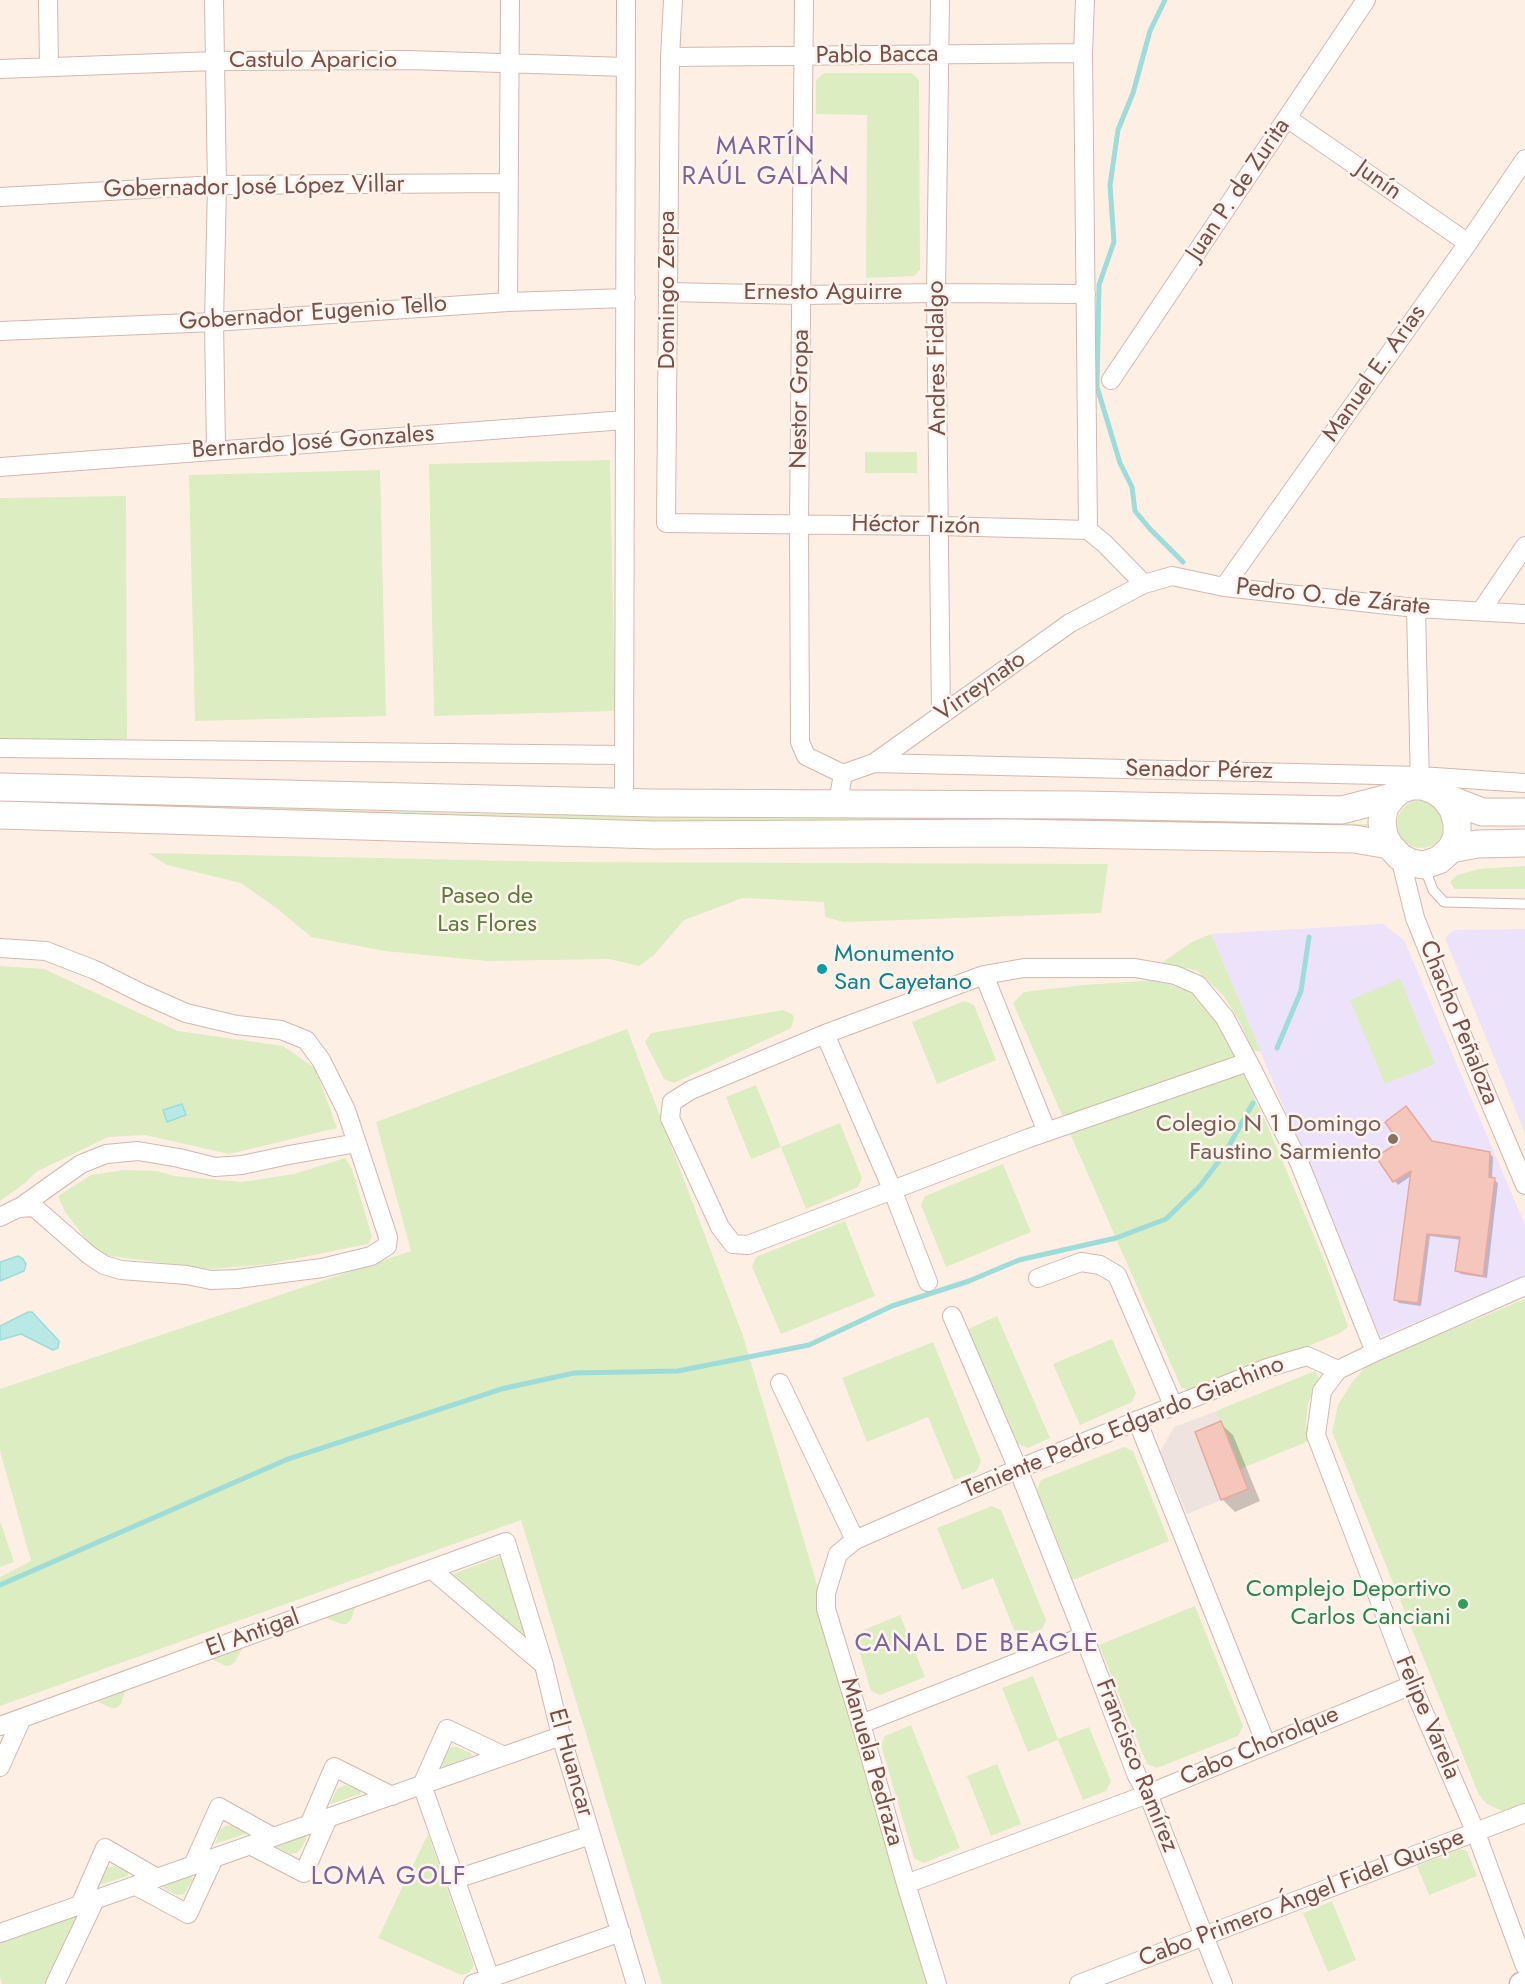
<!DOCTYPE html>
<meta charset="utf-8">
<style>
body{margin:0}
canvas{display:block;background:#feefe5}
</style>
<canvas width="1525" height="1984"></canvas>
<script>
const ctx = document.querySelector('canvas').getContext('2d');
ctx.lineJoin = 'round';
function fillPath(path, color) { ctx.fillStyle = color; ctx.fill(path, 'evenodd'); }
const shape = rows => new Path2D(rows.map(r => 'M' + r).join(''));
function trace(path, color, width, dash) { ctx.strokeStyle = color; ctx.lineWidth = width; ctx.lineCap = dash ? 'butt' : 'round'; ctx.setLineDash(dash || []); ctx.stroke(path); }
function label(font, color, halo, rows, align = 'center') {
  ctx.font = font + ' Jost,sans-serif'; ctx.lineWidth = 5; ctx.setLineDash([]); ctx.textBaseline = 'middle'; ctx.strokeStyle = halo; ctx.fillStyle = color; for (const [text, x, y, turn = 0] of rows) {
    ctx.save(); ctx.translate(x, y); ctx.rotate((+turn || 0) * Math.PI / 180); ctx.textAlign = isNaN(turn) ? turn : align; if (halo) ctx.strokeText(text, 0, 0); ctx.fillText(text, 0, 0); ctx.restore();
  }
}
const industrial = shape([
 [1216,1411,1221,1421,1195,1432,1221,1500,1187,1514,1160,1452,1174,1427]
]);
const education = shape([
 [1383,924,1404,940,1525,1225,1525,1277,1380,1337,1211,934],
 [1525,929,1525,1133,1445,938,1454,930]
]);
const green = shape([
 [824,73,912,73,919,80,920,270,914,276,866,278,867,115,816,114,816,80],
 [865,452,917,452,917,473,865,473],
 [610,460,615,711,434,716,429,464],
 [380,470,386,716,195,721,189,475],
 [126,496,127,739,0,740,0,498],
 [0,800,480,814,692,816,891,815,1367,824,1370,826,1369,828,482,820,0,805],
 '1397 824a24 24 0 1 1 48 0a24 24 0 1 1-48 0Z',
 [148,853,563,862,1108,864,1101,913,844,922,825,917,824,902,743,898,684,920,654,955,639,966,609,959,487,961,385,951,311,937,279,910,241,883,167,865],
 [1525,866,1525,889,1455,889,1450,882,1457,875,1479,869],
 [1211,934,1261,1052,1252,1050,1241,1024,1223,995,1196,970,1160,964,1192,942],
 [0,966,44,969,178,1031,283,1046,315,1068,337,1128,229,1154,145,1135,108,1137,36,1172,25,1183,0,1201],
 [1400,979,1435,1064,1385,1084,1350,1000],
 [1157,980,1187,991,1204,1001,1223,1031,1269,1129,1327,1267,1348,1327,1340,1333,1194,1393,1181,1387,1013,1003,1024,992,1084,985],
 [964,1001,974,1005,996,1060,937,1084,912,1022],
 [783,1010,792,1014,794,1018,791,1028,674,1083,664,1079,645,1042,651,1033],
 [627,1029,743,1336,936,1984,662,1984,521,1520,0,1706,0,1577,31,1561,0,1451,0,1389,411,1251,376,1122],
 [756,1085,781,1147,840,1123,862,1178,858,1187,806,1209,781,1147,751,1159,726,1097],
 [345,1158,352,1169,372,1237,368,1244,269,1264,212,1269,101,1255,97,1254,65,1212,58,1196,91,1175,124,1170,157,1171,174,1176,242,1182,294,1174],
 [1003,1164,1031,1232,946,1267,921,1205,925,1196],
 [845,1221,875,1296,781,1334,752,1267,756,1257],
 [1525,1299,1525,1803,1504,1812,1487,1804,1479,1795,1332,1432,1338,1405,1352,1382,1365,1368,1376,1361],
 [997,1316,1050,1438,1028,1448,1018,1444,968,1329],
 [1112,1339,1136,1393,1132,1402,1080,1425,1053,1364],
 [933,1342,981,1461,977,1471,954,1480,928,1417,867,1442,842,1378],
 [1315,1371,1319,1378,1308,1403,1306,1422,1309,1441,1240,1469,1216,1411],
 [1124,1447,1133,1451,1169,1541,1073,1580,1037,1490,1041,1480],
 [992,1506,1001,1510,1046,1620,1042,1629,1018,1639,993,1578,962,1590,937,1528],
 [0,1521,14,1562,0,1567],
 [498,1557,503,1559,525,1634,524,1637,450,1575],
 [356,1605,351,1620,346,1624,341,1624,326,1618],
 [1195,1606,1243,1726,1238,1736,1157,1768,1147,1764,1099,1645],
 [900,1615,925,1677,880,1695,871,1691,854,1634],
 [241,1646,242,1649,235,1662,231,1665,226,1666,211,1659,211,1657],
 [1033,1676,1058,1739,1089,1727,1111,1781,1106,1791,1083,1800,1058,1740,1028,1752,1002,1688],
 [126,1689,121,1704,116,1708,111,1708,96,1701],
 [911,1725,960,1848,924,1863,914,1858,881,1745,885,1736],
 [452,1747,457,1747,471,1753,472,1756,443,1767,441,1764,448,1750],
 [997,1764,1021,1824,991,1836,967,1776],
 [346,1785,360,1791,361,1794,330,1804,337,1789],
 [231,1825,244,1831,245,1834,215,1844,220,1830,225,1826],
 [306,1834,307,1837,301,1849,296,1853,291,1854,277,1847,277,1845],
 [428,1834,474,1965,469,1973,461,1975,378,1938],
 [1460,1849,1467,1851,1477,1876,1429,1895,1417,1866],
 [114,1866,128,1872,128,1876,98,1885,104,1870,109,1867],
 [191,1875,193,1879,184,1894,177,1895,163,1888,163,1885],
 [1332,1901,1356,1960,1328,1972,1303,1913],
 [74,1913,76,1917,44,1984,2,1984,0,1977,0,1940]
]);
const water = shape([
 [182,1104,186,1115,167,1122,163,1110,182,1104],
 [18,1256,23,1259,26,1264,24,1271,0,1281,0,1262,18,1256],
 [28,1312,32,1312,59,1341,58,1348,53,1350,21,1334,0,1340,0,1326,28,1312]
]);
const shadow = shape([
 [1432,1143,1490,1154,1493,1157,1492,1179,1498,1183,1487,1278,1461,1274,1457,1271,1462,1240,1430,1236,1421,1306,1399,1303,1396,1300,1411,1176,1398,1185,1378,1158],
 [1220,1423,1233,1435,1260,1501,1235,1512,1222,1499]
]);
const stream = shape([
 [1165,0,1150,31,1133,93,1118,130,1110,185,1114,242,1099,285,1097,387,1120,463,1132,487,1135,511,1150,529,1183,562],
 [1277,1048,1301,991,1309,937],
 [0,1585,288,1459,501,1389,574,1373,678,1371,809,1345,892,1306,969,1281,1019,1260,1116,1238,1166,1219,1200,1186,1225,1153,1253,1103]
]);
const building = shape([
 [1406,1106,1432,1141,1490,1152,1489,1177,1495,1178,1483,1276,1455,1271,1460,1237,1427,1234,1418,1303,1394,1300,1411,1171,1393,1182,1376,1157,1399,1142,1385,1122,1406,1106],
 [1221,1421,1248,1489,1221,1500,1195,1432,1221,1421]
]);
const service = shape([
 [1425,869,1433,890,1444,902,1525,904]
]);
const minor = shape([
 [48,0,49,67],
 [214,0,217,185,214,322,216,450],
 [673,0,670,57,666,523,940,526,1088,530,1105,544,1144,584],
 [804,0,799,524,800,742,806,756,843,774],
 [940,0,936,293,941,715],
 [1085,0,1083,53,1088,530],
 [670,57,1083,53],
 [0,69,214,61,408,60,626,67],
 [1287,118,1468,243],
 [0,197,217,185,508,183],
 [668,292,802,295,936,293,1086,294],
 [508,302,510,0],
 [0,331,214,322,508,302,626,298],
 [1111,380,1366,0],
 [0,467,625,420],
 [1224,587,1468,243,1525,159],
 [1416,608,1420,786],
 [1481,611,1525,546],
 [0,748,624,755],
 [874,763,1420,776,1525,783],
 [624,802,626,0],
 [838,803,843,774,874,763,1070,623,1144,584,1172,576,1224,587,1416,608,1525,614],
 [1400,857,1415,918,1475,1067,1525,1185],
 [0,948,46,951,95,970,143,994,186,1013,237,1025,281,1030,306,1040,321,1060,346,1110,388,1237,387,1246,371,1256,322,1268,237,1279,211,1280,187,1275,121,1270,104,1265,89,1255,34,1207,18,1208,0,1217],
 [984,975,1047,1132],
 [825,1034,892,1189,928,1282],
 [1248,1062,1029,1138,748,1245,733,1244,720,1227,670,1118,672,1102,691,1090,825,1034,984,975,1024,968,1135,968,1175,975,1198,985,1225,1018,1252,1069,1299,1162,1375,1352],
 [19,1208,81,1164,106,1154,138,1151,179,1158,215,1167,242,1165,289,1155,357,1143],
 [1038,1278,1081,1262,1100,1265,1117,1275,1173,1405],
 [1525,1286,1375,1352,1338,1370,1322,1391,1316,1435,1412,1685,1476,1833,1525,1966],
 [952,1316,1018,1469,1084,1636,1137,1776,1148,1794,1223,1984],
 [780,1383,855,1540],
 [1137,1420,1266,1744],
 [431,1569,544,1665],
 [861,1724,1084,1636],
 [0,1726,506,1542,544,1665,561,1736,636,1984],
 [0,1767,22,1718],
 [309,1825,334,1767,392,1796],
 [250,1845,304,1873,328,1818],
 [193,1865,219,1807,273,1837],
 [456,1879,591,1835],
 [906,1884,1148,1794,1412,1685],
 [136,1886,188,1914,214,1858],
 [80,1905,105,1848,157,1878],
 [0,1933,561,1736],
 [490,1978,422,1785,447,1729,504,1756],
 [55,1984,95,1900],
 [473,1984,621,1932],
 [937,1984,906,1884,861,1724,826,1609,826,1593,838,1554,855,1540,1018,1469,1267,1368,1307,1356,1338,1370],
 [1079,1984,1525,1813]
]);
const tertiary = shape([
 [1521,1984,1525,1982]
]);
const secondary = shape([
 [0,787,653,803,1081,805,1342,810,1392,797],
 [1444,797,1482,812,1525,812],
 [0,815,655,835,1008,833,1354,839,1389,845],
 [1451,849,1457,837,1457,823,1453,809,1444,797,1434,790,1423,786,1411,786,1400,790,1392,797,1384,808,1382,822,1384,836,1389,845,1400,857,1411,863,1424,865,1439,860,1451,849,1477,844,1525,843]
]);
const markers = [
 [822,969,6,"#0f9aa8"],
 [1393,1139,6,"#8d6e63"],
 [1463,1604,6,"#2e9e5b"]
];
const streetNames = [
 ["Pablo Bacca",877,56,-1],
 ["Castulo Aparicio",313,61],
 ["Junín",1378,181,35],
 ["Gobernador José López Villar",254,188,-1],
 ["Juan P. de Zurita",1239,190,-56],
 ["Domingo Zerpa",668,290,-90],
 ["Ernesto Aguirre",823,293],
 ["Gobernador Eugenio Tello",313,314,-4],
 ["Andres Fidalgo",938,358,-91],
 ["Manuel E. Arias",1375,374,-55],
 ["Nestor Gropa",801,399,-89],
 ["Bernardo José Gonzales",313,443,-4],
 ["Héctor Tizón",916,526,1],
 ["Pedro O. de Zárate",1333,598,6],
 ["Virreynato",981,687,-35],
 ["Senador Pérez",1199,771,1],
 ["Chacho Peñaloza",1458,1023,68],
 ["Teniente Pedro Edgardo Giachino",1124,1428,-22],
 ["El Antigal",253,1634,-20],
 ["Felipe Varela",1427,1718,67],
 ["Cabo Chorolque",1260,1747,-23],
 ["Manuela Pedraza",871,1762,74],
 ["El Huancar",570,1763,74],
 ["Francisco Ramírez",1136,1766,68],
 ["Cabo Primero Ángel Fidel Quispe",1302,1899,-21]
];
const parkNames = [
 ["Paseo de",487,897],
 ["Las Flores",487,925]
];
const cultureNames = [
 ["Monumento",834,955],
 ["San Cayetano",834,983]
];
const educationNames = [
 ["Colegio N 1 Domingo",1381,1125],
 ["Faustino Sarmiento",1381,1153]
];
const leisureNames = [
 ["Complejo Deportivo",1451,1590],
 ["Carlos Canciani",1451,1618]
];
const neighbourhoodNames = [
 ["MARTÍN",766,148],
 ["RAÚL GALÁN",766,178],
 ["CANAL DE BEAGLE",977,1645],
 ["LOMA GOLF",389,1878]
];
fillPath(industrial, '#eee3df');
fillPath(education, '#ece2fa');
fillPath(green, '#dcedc2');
fillPath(water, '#b8e9e6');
trace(water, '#9ddcd9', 1.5);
fillPath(shadow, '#0003');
trace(stream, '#9ddcd9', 5);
fillPath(building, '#f5c6bb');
trace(building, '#e9a89a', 1.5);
trace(service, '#d3b7ad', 11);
trace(minor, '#d3b7ad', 20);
trace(tertiary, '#d3b7ad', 25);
trace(secondary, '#d9b7ac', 29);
trace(service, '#fff', 9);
trace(minor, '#fff', 18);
trace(tertiary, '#fff', 22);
trace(secondary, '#fff', 27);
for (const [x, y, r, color] of markers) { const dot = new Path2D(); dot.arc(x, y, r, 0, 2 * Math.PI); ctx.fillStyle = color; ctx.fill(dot); trace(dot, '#fff4ed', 2); }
label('24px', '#795048', '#fff4ed', streetNames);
label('24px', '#5b7a3c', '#fff4ed', parkNames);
label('24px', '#0d838f', '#fff4ed', cultureNames, 'left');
label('24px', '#785e54', '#fff4ed', educationNames, 'right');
label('24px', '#27864d', '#fff4ed', leisureNames, 'right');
ctx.letterSpacing = '1.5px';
label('26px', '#7e639d', '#fff4ed', neighbourhoodNames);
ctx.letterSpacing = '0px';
</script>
